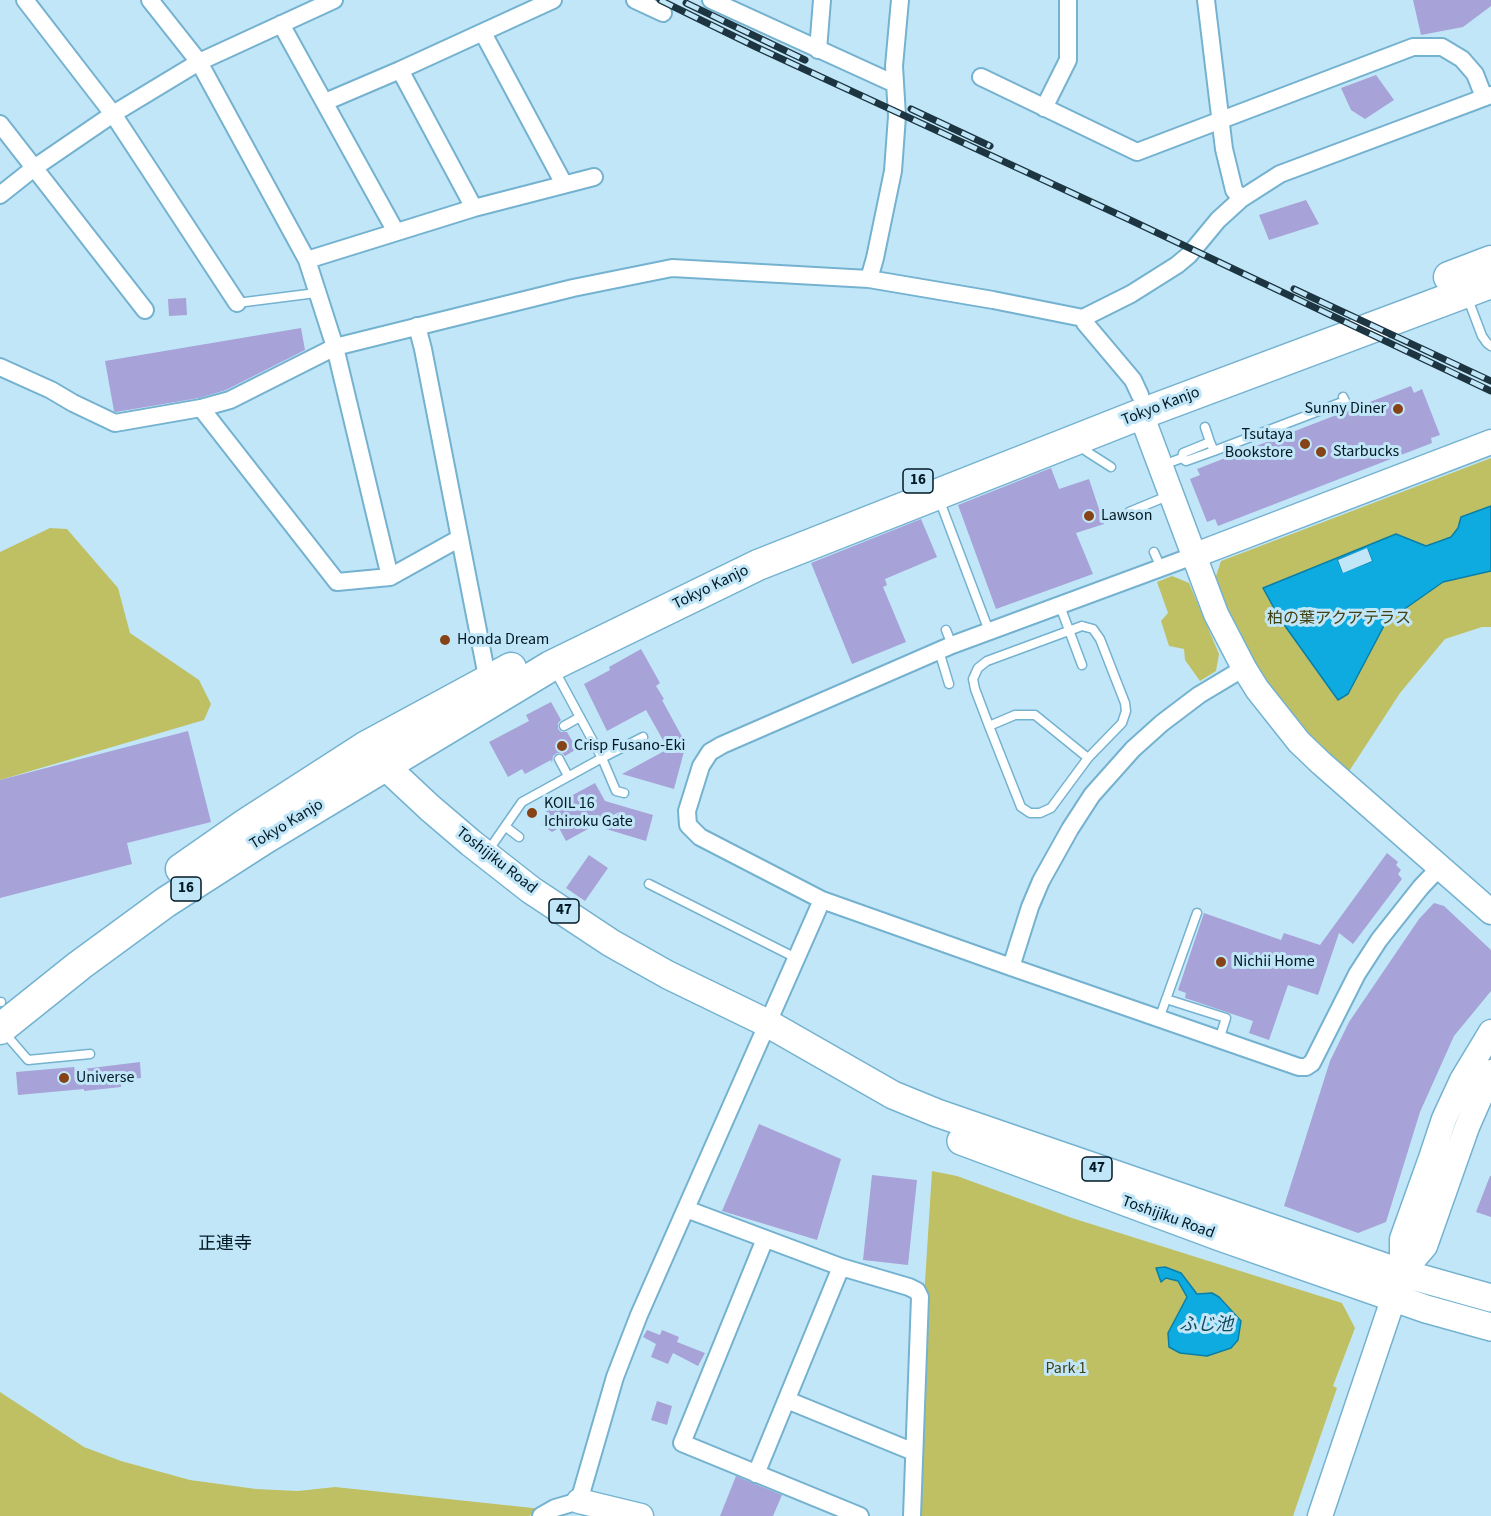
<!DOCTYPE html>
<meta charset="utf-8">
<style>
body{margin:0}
canvas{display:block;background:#c1e6f8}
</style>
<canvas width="1491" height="1516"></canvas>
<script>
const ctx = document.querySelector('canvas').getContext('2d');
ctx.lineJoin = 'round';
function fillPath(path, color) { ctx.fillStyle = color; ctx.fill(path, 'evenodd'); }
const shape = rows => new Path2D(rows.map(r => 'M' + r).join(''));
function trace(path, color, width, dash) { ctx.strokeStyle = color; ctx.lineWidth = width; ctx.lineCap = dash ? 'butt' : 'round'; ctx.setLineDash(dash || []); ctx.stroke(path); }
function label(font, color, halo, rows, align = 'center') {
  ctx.font = font + ' "Source Sans 3","Noto Sans JP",sans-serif'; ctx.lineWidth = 6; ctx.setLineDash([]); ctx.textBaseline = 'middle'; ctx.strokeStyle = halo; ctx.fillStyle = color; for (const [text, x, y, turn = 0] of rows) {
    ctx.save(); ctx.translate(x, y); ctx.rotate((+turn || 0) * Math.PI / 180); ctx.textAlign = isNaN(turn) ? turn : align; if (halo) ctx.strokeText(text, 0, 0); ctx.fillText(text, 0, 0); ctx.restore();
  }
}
const green = shape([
 [1491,458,1491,627,1482,627,1445,639,1400,693,1346,776,1292,722,1259,675,1234,624,1215,579,1221,561],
 [50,528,67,529,118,588,130,633,199,680,211,704,204,720,0,780,0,552],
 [1172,576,1189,583,1219,654,1216,671,1200,681,1185,660,1184,649,1169,646,1161,621,1168,613,1157,582],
 [932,1171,957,1176,1072,1218,1342,1303,1355,1328,1333,1386,1337,1388,1293,1516,918,1516,919,1377],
 [0,1392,84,1447,121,1461,190,1480,256,1489,298,1491,335,1487,542,1509,529,1516,0,1516]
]);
const water = shape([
 [1491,506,1491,571,1443,582,1386,622,1348,694,1338,700,1280,619,1263,588,1396,534,1426,546,1443,540,1451,537,1458,528,1461,517,1491,506],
 [1367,549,1372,561,1343,572,1338,560,1367,549],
 [1165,1267,1181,1273,1197,1294,1212,1293,1219,1297,1241,1321,1238,1340,1231,1348,1207,1356,1180,1353,1169,1347,1168,1333,1187,1297,1178,1281,1166,1278,1161,1282,1156,1268,1165,1267]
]);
const pier = shape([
 [1367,548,1372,561,1343,573,1338,560]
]);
const building = shape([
 [1413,0,1491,0,1491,6,1463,27,1421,35],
 [1376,75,1394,100,1365,119,1351,110,1341,88],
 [1306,200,1319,224,1269,240,1259,215],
 [186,298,187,315,169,316,168,299],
 [301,328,305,350,226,390,199,398,116,412,114,411,105,361],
 [1411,386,1414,393,1422,389,1440,435,1431,438,1432,443,1218,526,1215,519,1207,522,1190,479,1200,475,1197,469],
 [1051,468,1059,489,1089,479,1104,524,1076,533,1093,574,996,609,958,505],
 [921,519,937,557,885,579,887,585,883,587,906,642,852,664,811,563],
 [641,649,660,683,656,686,664,699,662,700,686,744,674,789,622,774,668,749,646,710,607,731,584,684,610,670,609,667],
 [551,702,561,720,558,723,558,729,561,732,567,732,577,749,565,756,562,753,557,753,553,756,552,763,551,760,525,774,522,769,508,777,489,742,529,721,526,715],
 [188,731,211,822,127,843,132,864,0,898,0,780],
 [595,783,605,801,653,815,646,841,606,829,619,812,566,841,559,828,552,832,542,825,547,809],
 [1387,853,1398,862,1396,865,1401,870,1398,874,1402,879,1353,944,1339,933,1318,995,1288,985,1269,1040,1249,1033,1253,1021,1185,998,1186,993,1178,990,1204,913,1281,940,1284,933,1320,945],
 [589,855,608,868,585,901,566,888],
 [1434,903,1444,906,1491,950,1491,991,1454,1036,1420,1112,1386,1222,1358,1233,1284,1206,1330,1061,1349,1022,1419,919],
 [140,1062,141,1078,121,1080,121,1087,84,1091,84,1089,18,1095,16,1072,74,1067,75,1070],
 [759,1124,841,1159,817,1240,722,1211],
 [872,1175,917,1180,908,1265,863,1260],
 [1490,1176,1491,1176,1491,1217,1476,1212],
 [647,1330,660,1335,662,1330,679,1337,677,1342,705,1353,698,1366,673,1353,668,1364,651,1357,656,1344,643,1337],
 [657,1401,672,1406,667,1425,651,1420],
 [736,1476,782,1495,773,1516,720,1516]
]);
const lane = shape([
 [1468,299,1482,336,1487,343,1491,346],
 [237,303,316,293],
 [1082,442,1086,451,1111,467],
 [1210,442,1214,451,1345,401,1343,397],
 [1182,458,1186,461,1214,451],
 [1163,465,1182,458,1183,453,1210,442,1205,427],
 [939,499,989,631],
 [1129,512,1170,495],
 [1154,552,1161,568],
 [1060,606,1082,665],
 [1082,626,1093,629,1100,639,1125,703,1126,711,1122,723,1088,758,1035,715,1015,715,989,726,975,689,973,679,978,668,987,661,1082,626],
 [946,630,952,645],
 [939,651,949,684],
 [555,671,602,758,643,737],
 [564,726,580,717],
 [989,726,1021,807,1030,813,1040,813,1051,808,1088,758],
 [559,759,568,776],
 [506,827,519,837],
 [488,851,522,802,602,758,616,791,624,793],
 [649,884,796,958],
 [1166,999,1226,1018,1219,1040],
 [0,1002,1,1002],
 [1159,1019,1197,913],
 [3,1031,28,1060,90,1054]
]);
const street = shape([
 [25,0,113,114,237,303],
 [150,0,199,62,307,260,335,347,390,577],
 [635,0,663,13],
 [711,0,895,84],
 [1206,0,1224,149,1234,190,1241,199],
 [281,24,396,232],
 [483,33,564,184],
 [818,50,822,0],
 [400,70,474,208],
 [981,77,1137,152,1413,47,1442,47,1462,59,1475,74,1484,97],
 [325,102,400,70,553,0],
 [1044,108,1068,60,1068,0],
 [0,124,145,310],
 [0,195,34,168,113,114,199,62,334,0],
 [307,260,474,208,594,177],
 [869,279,875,258,893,171,897,116,894,66,900,0],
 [1083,318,1085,323,1133,380,1140,395],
 [417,326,423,349,489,687],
 [0,367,51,390,73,403,115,423,201,408,230,400,335,347,573,288,672,268,869,279,993,300,1083,318,1131,294,1177,265,1189,255,1218,220,1241,199,1280,174,1491,95],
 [201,408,337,582,390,577,460,538],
 [1193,556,952,645,722,745,710,752,701,766,687,811,688,825,700,837,822,900,1011,967,1299,1067,1306,1067,1312,1063,1357,974,1379,940,1421,887,1440,867],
 [1011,967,1030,907,1041,881,1070,829,1092,795,1133,749,1162,723,1199,695,1244,668],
 [686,1209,841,1267,909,1287,917,1291,920,1297,912,1516],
 [765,1239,682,1443,860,1516],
 [787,1400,914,1452],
 [756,1474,841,1267],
 [541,1516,555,1508,579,1501,615,1377,639,1315,822,900]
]);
const secondary = shape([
 [1141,414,1216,614,1244,668,1257,689,1299,742,1321,763,1491,912],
 [1193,556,1491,442],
 [1402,1273,1425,1246,1467,1127,1491,1072],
 [579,1501,641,1516],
 [1320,1516,1402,1273,1402,1239,1431,1158,1444,1119,1462,1080,1491,1032]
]);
const primary = shape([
 [369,751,430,808,471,843,531,890,611,943,668,975,767,1023,893,1095,937,1113,1402,1273,1491,1298],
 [961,1141,1220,1237,1426,1309,1491,1327]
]);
const highway = shape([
 [1449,277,1491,261],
 [181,869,247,823,365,747,511,668],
 [0,1029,80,965,166,902,264,839,551,666,758,565,1141,414,1491,283]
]);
const rail = shape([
 [660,0,756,47,1126,218,1491,391],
 [686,3,805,60],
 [911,109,990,146],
 [1294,289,1491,381]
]);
const markers = [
 [1398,409,6,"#874318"],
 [1305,444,6,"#874318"],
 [1321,452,6,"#874318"],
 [1089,516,6,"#874318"],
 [445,640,6,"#874318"],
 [562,746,6,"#874318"],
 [532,813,6,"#874318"],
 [1221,962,6,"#874318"],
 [64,1078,6,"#874318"]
];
const shields = [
 [918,481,30],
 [186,889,30],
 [564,911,30],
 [1097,1169,30]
];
const shieldNames = [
 ["16",918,481],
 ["16",186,889],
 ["47",564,911],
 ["47",1097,1169]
];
const streetNames = [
 ["Tokyo Kanjo",1161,407,-21],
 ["Tokyo Kanjo",711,588,-26],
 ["Tokyo Kanjo",287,825,-31],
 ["Toshijiku Road",496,861,38],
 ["Toshijiku Road",1168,1218,20]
];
const poiNames = [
 ["Sunny Diner",1386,409,"right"],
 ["Tsutaya",1293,435,"right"],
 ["Bookstore",1293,453,"right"],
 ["Starbucks",1333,452],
 ["Lawson",1101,516],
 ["Honda Dream",457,640],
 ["Crisp Fusano-Eki",574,746],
 ["KOIL 16",544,804],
 ["Ichiroku Gate",544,822],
 ["Nichii Home",1233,962],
 ["Universe",76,1078]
];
const parkNames = [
 ["柏の葉アクアテラス",1339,619],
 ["Park 1",1066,1369]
];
const neighbourhoodNames = [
 ["正連寺",225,1245]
];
const waterNames = [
 ["ふじ池",1206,1326]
];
fillPath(green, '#bfc064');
fillPath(water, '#0dabe0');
trace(water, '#097fa8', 1.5);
fillPath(pier, '#c1e6f8');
fillPath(building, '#a7a2d7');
trace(lane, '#74b2d0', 11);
trace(street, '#74b2d0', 20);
trace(secondary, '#74b2d0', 27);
trace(primary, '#74b2d0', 30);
trace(highway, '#74b2d0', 33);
trace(lane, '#fff', 8);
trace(street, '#fff', 16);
trace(secondary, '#fff', 24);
trace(primary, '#fff', 27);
trace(highway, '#fff', 30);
trace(rail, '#1c3541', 7);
trace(rail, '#c1e6f8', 4.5, [14]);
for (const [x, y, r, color] of markers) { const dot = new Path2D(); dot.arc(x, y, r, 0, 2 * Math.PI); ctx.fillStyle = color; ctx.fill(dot); trace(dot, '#c1e6f8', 2); }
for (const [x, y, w] of shields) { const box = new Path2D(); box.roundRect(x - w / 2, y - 12, w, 24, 4.5); ctx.fillStyle = '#c1e6f8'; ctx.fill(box); trace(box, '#011924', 1.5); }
label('bold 15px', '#011924', null, shieldNames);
label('16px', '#011924', '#c1e6f8', streetNames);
label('16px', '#011924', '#c1e6f8', poiNames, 'left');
label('16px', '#414112', '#c1e6f8', parkNames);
label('18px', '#011924', '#c1e6f8', neighbourhoodNames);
label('italic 18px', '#13495f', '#c1e6f8', waterNames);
</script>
